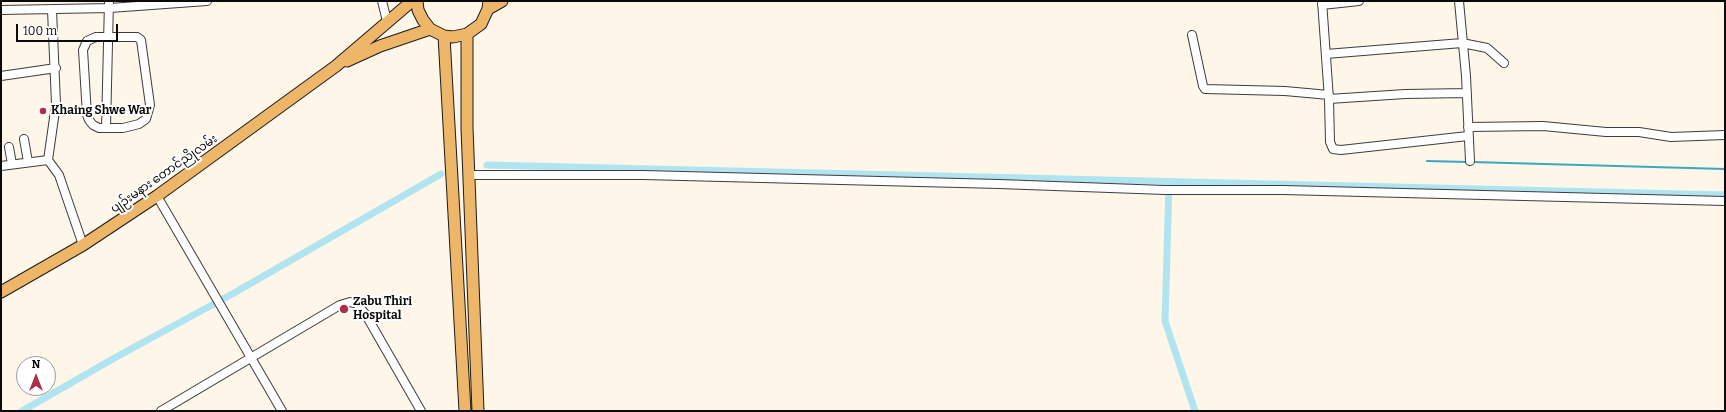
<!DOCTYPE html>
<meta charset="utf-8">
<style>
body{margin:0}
#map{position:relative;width:1726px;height:412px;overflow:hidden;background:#fdf6e9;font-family:Bitter,serif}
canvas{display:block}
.frame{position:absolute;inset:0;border:2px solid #0a0a0a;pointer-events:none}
.north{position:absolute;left:16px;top:356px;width:40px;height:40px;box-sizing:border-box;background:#fff;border:1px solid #9d9d9d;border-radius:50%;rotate:0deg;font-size:11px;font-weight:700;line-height:16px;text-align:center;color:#0a0a0a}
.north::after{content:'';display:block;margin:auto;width:14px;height:18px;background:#ae2e4b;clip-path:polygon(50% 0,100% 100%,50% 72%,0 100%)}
.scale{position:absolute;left:16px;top:24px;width:102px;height:18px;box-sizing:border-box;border:2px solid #0a0a0a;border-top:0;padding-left:5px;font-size:12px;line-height:14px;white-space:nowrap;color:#0a0a0a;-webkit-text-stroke:3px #fff;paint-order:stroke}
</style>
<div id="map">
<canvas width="1726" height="412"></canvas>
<div class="frame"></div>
<div class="north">N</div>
<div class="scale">100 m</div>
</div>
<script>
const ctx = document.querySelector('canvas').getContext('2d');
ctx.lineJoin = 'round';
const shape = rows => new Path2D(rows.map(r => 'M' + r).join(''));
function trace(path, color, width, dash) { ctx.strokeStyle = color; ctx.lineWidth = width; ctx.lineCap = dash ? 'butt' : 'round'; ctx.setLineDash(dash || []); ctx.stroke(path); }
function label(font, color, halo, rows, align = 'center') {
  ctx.font = font + ' Bitter,"Noto Sans Myanmar",serif'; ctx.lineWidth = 4; ctx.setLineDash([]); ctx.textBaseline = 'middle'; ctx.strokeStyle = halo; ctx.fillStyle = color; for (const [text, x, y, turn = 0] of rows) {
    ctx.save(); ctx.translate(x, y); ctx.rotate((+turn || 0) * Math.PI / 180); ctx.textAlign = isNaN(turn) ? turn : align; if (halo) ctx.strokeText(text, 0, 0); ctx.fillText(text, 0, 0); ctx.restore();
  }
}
const stream = shape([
 [1427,161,1467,162],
 [1472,162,1725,169]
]);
const canal = shape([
 [487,165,1725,195],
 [1169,184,1165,321,1195,411],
 [22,411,118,356,234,293,441,174]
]);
const minor = shape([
 [382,1,387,21],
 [1322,1,1329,99,1330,142,1333,149,1341,150,1468,136],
 [1459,1,1466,76,1470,161],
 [1322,5,1359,1],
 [1,10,110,8,207,1],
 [52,10,56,104,48,160,59,175,83,245],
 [1192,35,1203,86,1205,89,1285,91,1329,95],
 [96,37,137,37,141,40,150,105,146,119,139,124,123,128,99,128,93,125,89,120,87,115,83,50,87,41,96,37],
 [1326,54,1462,43,1487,48,1504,63],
 [1,76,56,68],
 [1329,99,1405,94,1467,93],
 [1468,127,1543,126,1606,132,1639,132,1671,137,1725,135],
 [106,128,109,1],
 [24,139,28,162],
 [9,147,12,164],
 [1,166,48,160],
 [469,175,643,175,999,184,1165,190,1283,190,1725,201],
 [157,196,282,411],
 [161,411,340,305,350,302,357,304,366,315,421,411]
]);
const major = shape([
 [417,1,418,10,423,20,430,29,444,36,453,37,467,34,481,24,488,9,489,1],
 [488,9,502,1],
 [467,34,467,128,478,411],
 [444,36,465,411],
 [347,61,380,46,430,29],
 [1,292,83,245,157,196,336,66,412,1]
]);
const markers = [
 [43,111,4,"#ae2e4b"],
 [344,309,5,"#ae2e4b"]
];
const poiNames = [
 ["Khaing Shwe War",51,111],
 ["Zabu Thiri",353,302],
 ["Hospital",353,316]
];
const streetNames = [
 ["ပျဉ်းမနား တောင်ညိုလမ်း",164,174,-35]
];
trace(stream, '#3ea5c2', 2);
trace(canal, '#b1e4f1', 7);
trace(minor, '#3d3d3d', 10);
trace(major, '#1b1b1b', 13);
trace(minor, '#fff', 8);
trace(major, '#eeb668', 11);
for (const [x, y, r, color] of markers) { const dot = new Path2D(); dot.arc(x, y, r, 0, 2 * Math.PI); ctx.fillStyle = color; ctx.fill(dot); trace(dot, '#fff', 1.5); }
label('bold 12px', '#0a0a0a', '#fff', poiNames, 'left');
label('12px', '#0a0a0a', '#fff', streetNames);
</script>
